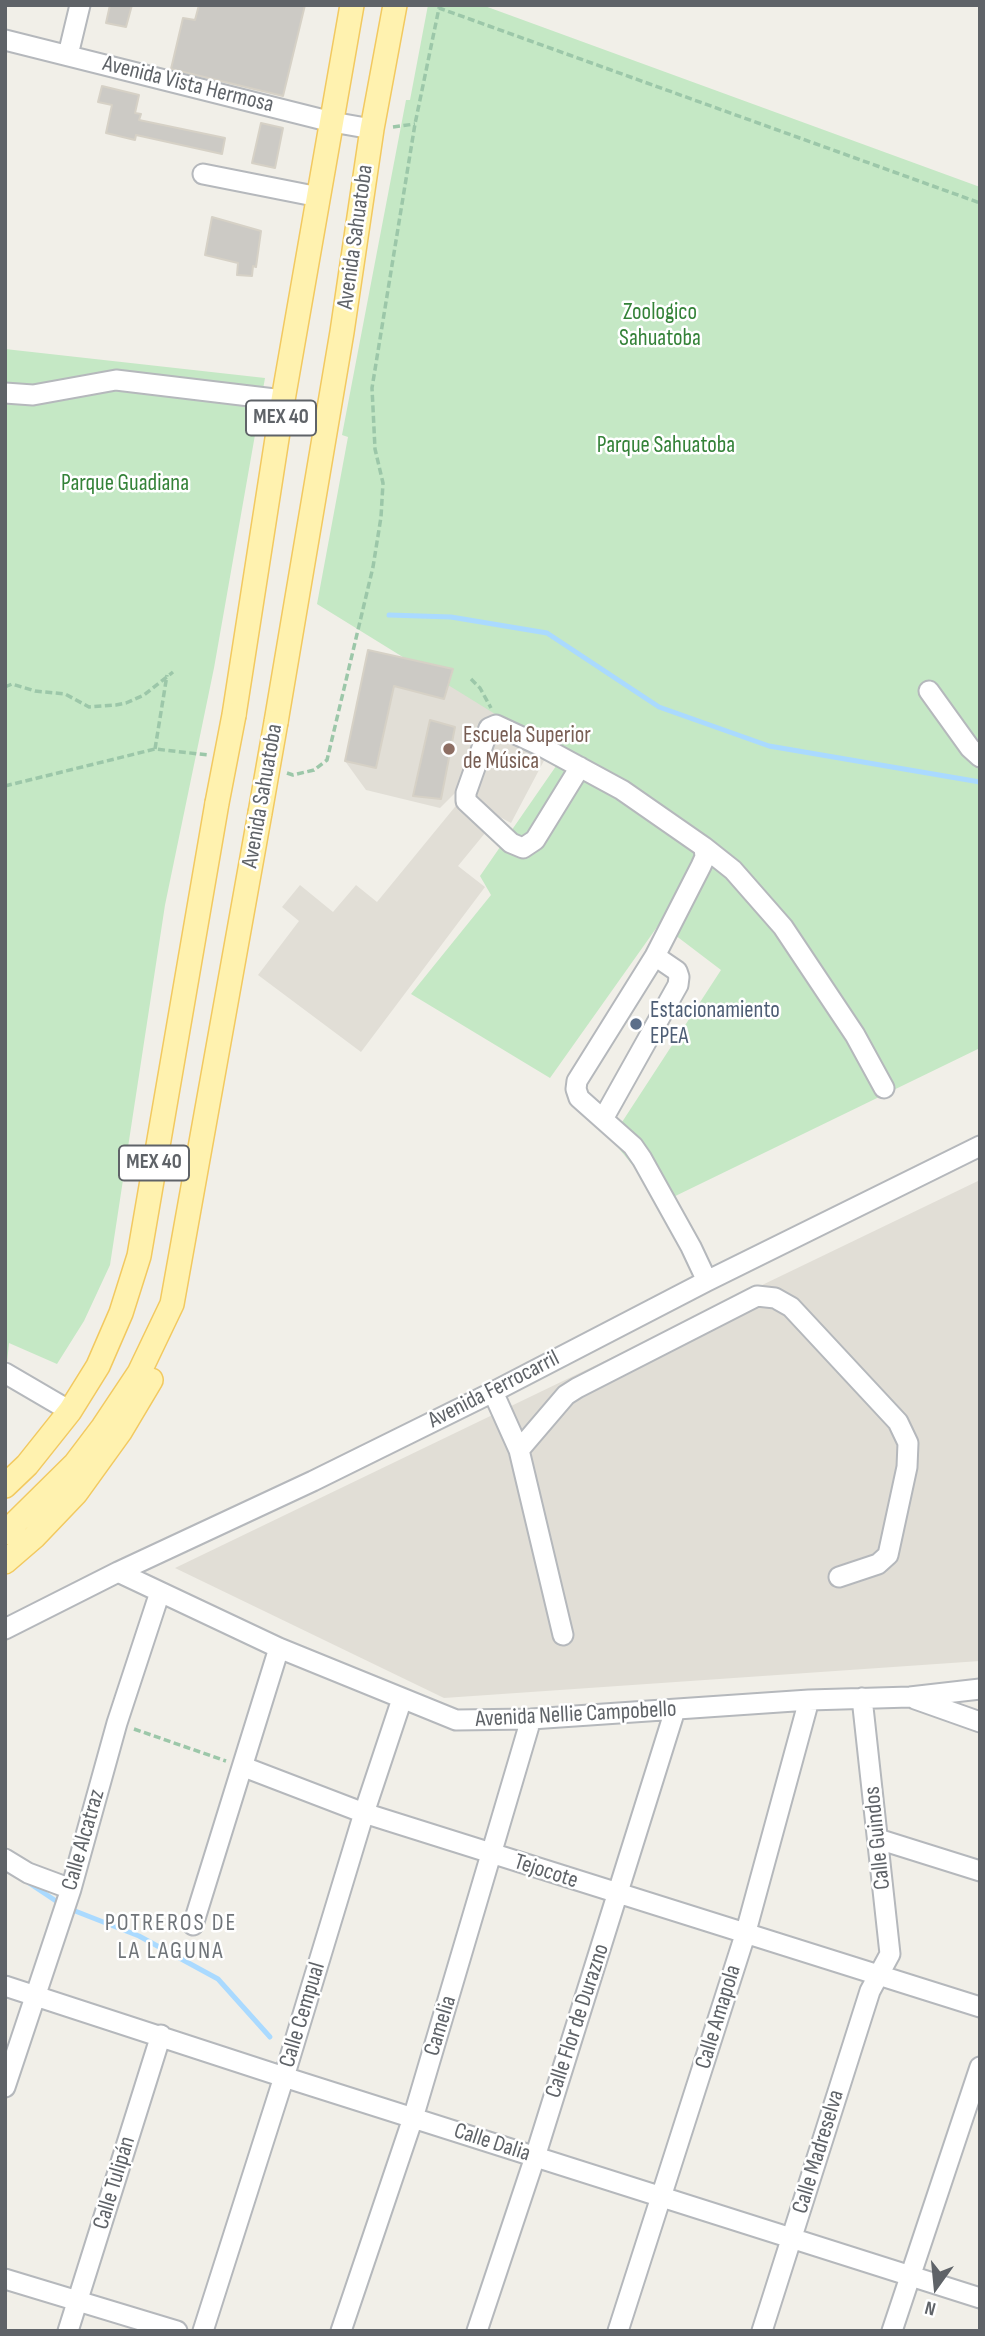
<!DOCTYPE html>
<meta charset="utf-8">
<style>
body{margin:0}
#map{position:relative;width:985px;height:2336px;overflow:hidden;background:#f1efe8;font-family:"Sofia Sans Condensed",sans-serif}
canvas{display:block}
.frame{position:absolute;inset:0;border:7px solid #5f6368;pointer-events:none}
.north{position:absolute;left:901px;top:2252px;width:70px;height:70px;-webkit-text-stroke:5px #fff;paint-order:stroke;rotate:195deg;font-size:19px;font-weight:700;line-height:28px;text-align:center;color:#5f6368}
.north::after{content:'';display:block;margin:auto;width:24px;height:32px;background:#5f6368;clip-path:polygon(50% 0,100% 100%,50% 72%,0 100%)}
</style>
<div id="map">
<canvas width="985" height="2336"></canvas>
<div class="frame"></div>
<div class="north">N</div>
</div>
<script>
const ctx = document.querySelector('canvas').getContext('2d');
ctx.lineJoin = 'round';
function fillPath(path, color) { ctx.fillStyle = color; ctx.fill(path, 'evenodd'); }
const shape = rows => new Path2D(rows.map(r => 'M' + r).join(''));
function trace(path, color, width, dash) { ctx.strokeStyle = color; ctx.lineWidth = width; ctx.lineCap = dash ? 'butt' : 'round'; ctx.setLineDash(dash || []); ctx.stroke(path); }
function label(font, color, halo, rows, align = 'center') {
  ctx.font = font + ' "Sofia Sans Condensed",sans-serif'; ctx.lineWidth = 5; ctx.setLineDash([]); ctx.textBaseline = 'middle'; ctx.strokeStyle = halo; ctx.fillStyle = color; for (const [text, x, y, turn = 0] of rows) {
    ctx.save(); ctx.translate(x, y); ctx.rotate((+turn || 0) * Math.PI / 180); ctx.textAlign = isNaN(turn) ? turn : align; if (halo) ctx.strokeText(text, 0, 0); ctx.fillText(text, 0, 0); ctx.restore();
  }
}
const education = shape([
 [368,650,453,669,557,736,511,823,455,793,440,808,366,790,345,761],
 [459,802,490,827,458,866,485,887,361,1052,258,975,299,921,282,907,300,885,333,912,356,885,377,902],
 [980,1180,980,1661,444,1698,175,1568]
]);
const green = shape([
 [428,5,482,5,980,187,980,1048,663,1202,611,1139,721,970,675,935,706,858,550,1078,411,994,491,895,480,876,563,756,317,604,348,437,342,435,406,100,410,100],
 [5,349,265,378,214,668,165,905,110,1265,84,1321,57,1364,9,1343,5,1382]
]);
const stream = shape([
 [389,615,451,617,547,633,659,707,769,746,980,782],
 [29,1883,62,1905],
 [70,1909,139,1936,218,1979,270,2037]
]);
const building = shape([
 [110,5,132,5,126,27,106,23,110,5],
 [199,5,305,5,283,96,171,69,183,18,195,20,199,5],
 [102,86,139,95,135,113,141,114,139,120,225,138,222,154,136,135,135,140,106,133,112,105,98,102,102,86],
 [261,123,283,128,275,168,252,163,261,123],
 [212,217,261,231,256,267,253,266,252,276,237,275,238,263,205,255,212,217],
 [368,650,453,669,444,699,394,686,376,768,345,761,368,650],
 [430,720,455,727,441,799,413,796,430,720]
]);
const path = shape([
 [393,127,415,124],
 [471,679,480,688,491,708],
 [5,687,12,684,35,691,65,694,89,707,116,705,126,703,144,695,173,672],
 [155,749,167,675],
 [287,773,293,775,314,770,327,760,373,567,381,517,383,483,375,449,372,388,415,124,439,8,980,203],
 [5,786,155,749,208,755],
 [134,1729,226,1761]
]);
const minor = shape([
 [5,40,332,122,372,129],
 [68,55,80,5],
 [203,174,319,197],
 [5,393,33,395,116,380,283,400],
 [929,691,970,748,980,757],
 [580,767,535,840,523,848,511,843,466,801,466,793,489,728,496,725,539,745,622,790,704,847,705,857,701,866,655,956,577,1081,576,1089,579,1098,633,1146,642,1159,691,1247,707,1281],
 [704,847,733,870,783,927,855,1035,884,1088],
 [603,1119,678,985,679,977,677,971,655,956],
 [5,1373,70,1411],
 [493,1392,519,1450,563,1635],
 [519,1450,566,1395,577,1388,757,1296,775,1298,791,1307,898,1422,908,1443,907,1467,888,1555,878,1564,839,1577],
 [118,1572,279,1648,456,1720,531,1719,809,1700,910,1697,980,1689],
 [5,1629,118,1572,313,1481,493,1392,707,1281,980,1146],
 [915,1699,980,1722],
 [244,1767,364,1813,980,2007],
 [878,1839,980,1871],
 [5,1859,28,1873,71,1889],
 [193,1925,279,1648],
 [5,1986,284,2077,980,2298],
 [5,2087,71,1889,117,1723,160,1592],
 [5,2279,177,2331],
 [68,2331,161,2035],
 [203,2331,284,2077,364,1813,402,1699],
 [341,2331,413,2118,531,1719],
 [477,2331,535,2157,675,1710],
 [618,2331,745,1935,809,1700],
 [762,2331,870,1991,890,1954,862,1698],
 [892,2331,980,2067]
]);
const major = shape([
 [234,715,283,400,352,5],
 [276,722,342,332,372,129,395,5],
 [5,1486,27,1465,70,1411,98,1366,121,1313,139,1256,217,803],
 [5,1533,75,1464,103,1427,139,1373,172,1304,260,813],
 [5,1562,34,1537,76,1493,120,1432,151,1380]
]);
const majorBridge = shape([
 [217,803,234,715],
 [260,813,276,722]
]);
const markers = [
 [449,749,7,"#8d6e63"],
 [636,1024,7,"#5c6f8a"]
];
const shields = [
 [281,418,70],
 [154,1163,70]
];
const shieldNames = [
 ["MEX 40",281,418],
 ["MEX 40",154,1163]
];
const streetNames = [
 ["Avenida Vista Hermosa",188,85,14],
 ["Avenida Sahuatoba",356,237,-82],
 ["Avenida Sahuatoba",263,796,-80],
 ["Avenida Ferrocarril",494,1390,-27],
 ["Avenida Nellie Campobello",576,1715,-3],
 ["Calle Guindos",878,1838,-96],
 ["Calle Alcatraz",84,1840,-74],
 ["Tejocote",546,1872,18],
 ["Calle Cempual",303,2015,-73],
 ["Calle Amapola",719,2017,-73],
 ["Calle Flor de Durazno",578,2021,-72],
 ["Camelia",441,2026,-73],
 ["Calle Dalia",492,2143,18],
 ["Calle Madreselva",819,2152,-73],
 ["Calle Tulipán",115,2183,-73]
];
const parkNames = [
 ["Zoologico",660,313],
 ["Sahuatoba",660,339],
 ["Parque Sahuatoba",666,446],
 ["Parque Guadiana",125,484]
];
const educationNames = [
 ["Escuela Superior",463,736],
 ["de Música",463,762]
];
const serviceNames = [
 ["Estacionamiento",650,1011],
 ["EPEA",650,1037]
];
const neighbourhoodNames = [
 ["POTREROS DE",171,1924],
 ["LA LAGUNA",171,1952]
];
fillPath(education, '#e1ded6');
fillPath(green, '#c5e8c5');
trace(stream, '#aadaff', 5);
fillPath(building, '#cccac5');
trace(building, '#d6d1c6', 2);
trace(minor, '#b5b8bc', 23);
trace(major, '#f2c960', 26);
trace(path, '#9cc7a9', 3.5, [7, 3.5]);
trace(minor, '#fff', 19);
trace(major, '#fff2af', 23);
trace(majorBridge, '#f2c960', 26, []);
trace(majorBridge, '#fff2af', 23);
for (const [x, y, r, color] of markers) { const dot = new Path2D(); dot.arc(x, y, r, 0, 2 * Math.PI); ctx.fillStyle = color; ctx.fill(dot); trace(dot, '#fff', 2.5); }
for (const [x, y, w] of shields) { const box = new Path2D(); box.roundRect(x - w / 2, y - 17.5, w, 35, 5); ctx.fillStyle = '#fff'; ctx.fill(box); trace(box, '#5f6368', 2); }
label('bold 21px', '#5f6368', null, shieldNames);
label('23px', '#5f6368', '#fff', streetNames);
label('23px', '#348238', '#fff', parkNames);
label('23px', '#785e54', '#fff', educationNames, 'left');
label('23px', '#4e5e75', '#fff', serviceNames, 'left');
ctx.letterSpacing = '2px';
label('24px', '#70757a', '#fff', neighbourhoodNames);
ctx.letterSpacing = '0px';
</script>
